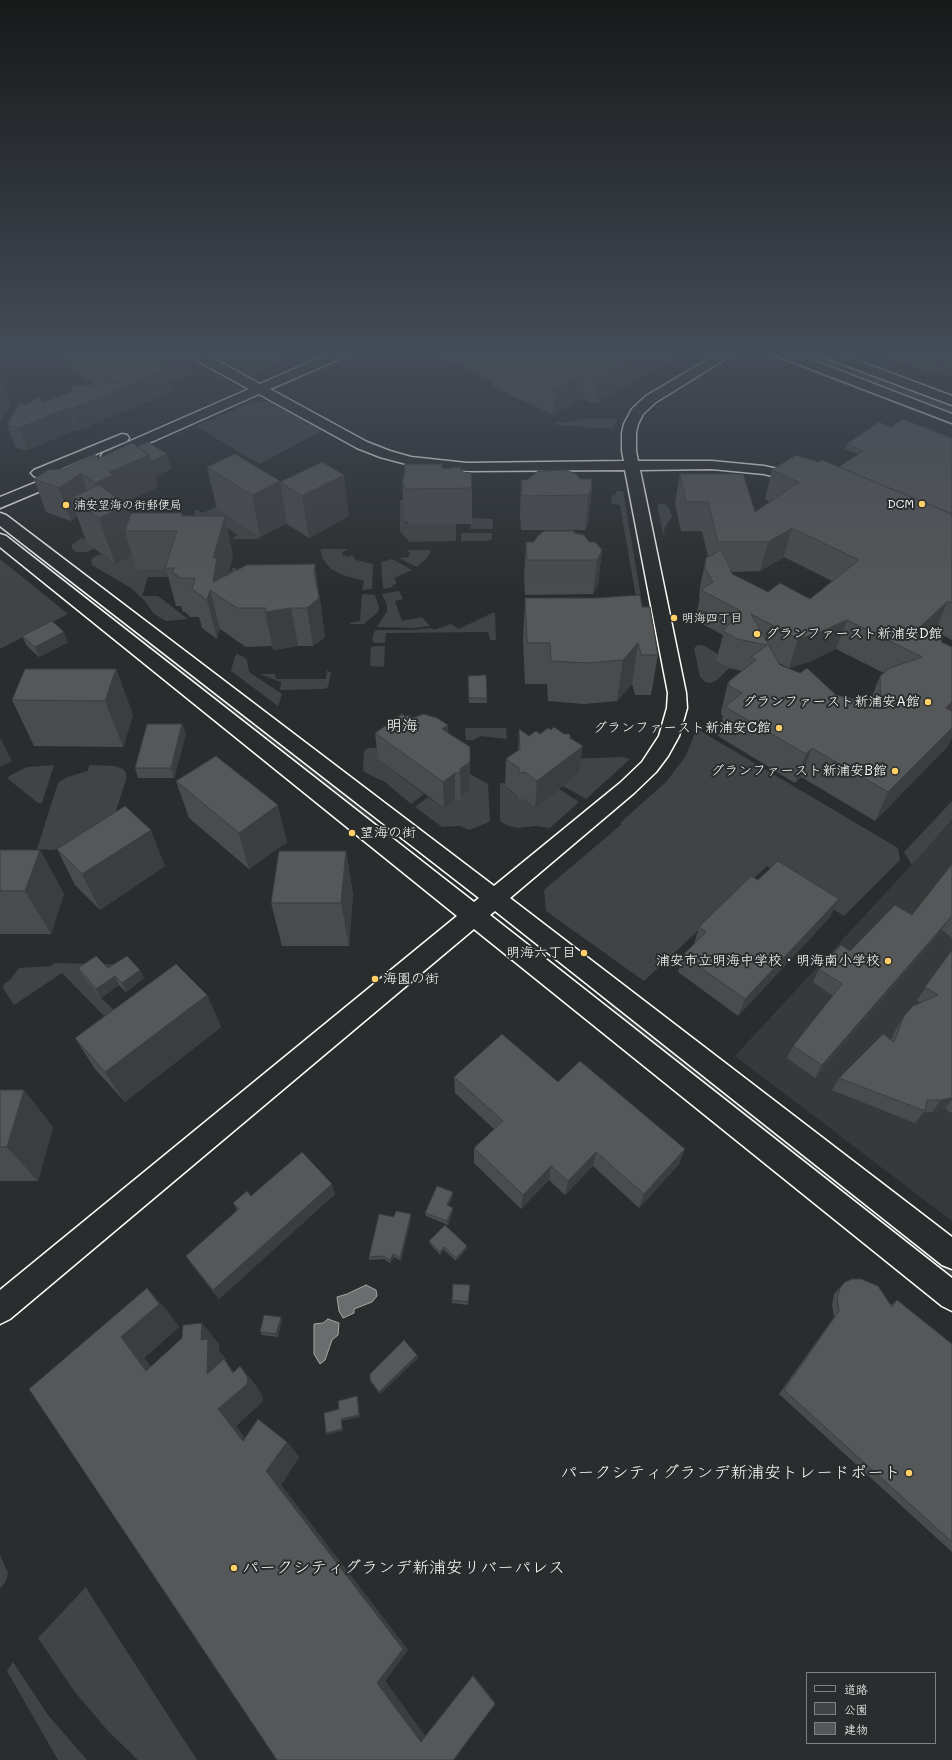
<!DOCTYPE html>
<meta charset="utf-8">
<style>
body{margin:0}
#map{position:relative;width:952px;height:1760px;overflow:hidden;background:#2a2d2e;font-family:Mali,"Klee One",sans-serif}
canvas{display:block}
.legend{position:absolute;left:806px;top:1672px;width:130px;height:72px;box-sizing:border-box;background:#2a2d2e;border:1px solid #7f8182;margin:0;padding:5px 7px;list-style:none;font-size:12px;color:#fff}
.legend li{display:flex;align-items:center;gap:8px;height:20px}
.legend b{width:20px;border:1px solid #7f8182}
</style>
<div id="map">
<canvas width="952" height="1760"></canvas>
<ul class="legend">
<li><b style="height:5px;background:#2a2d2e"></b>道路</li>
<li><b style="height:11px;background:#414445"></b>公園</li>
<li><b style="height:11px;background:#555758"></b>建物</li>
</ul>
</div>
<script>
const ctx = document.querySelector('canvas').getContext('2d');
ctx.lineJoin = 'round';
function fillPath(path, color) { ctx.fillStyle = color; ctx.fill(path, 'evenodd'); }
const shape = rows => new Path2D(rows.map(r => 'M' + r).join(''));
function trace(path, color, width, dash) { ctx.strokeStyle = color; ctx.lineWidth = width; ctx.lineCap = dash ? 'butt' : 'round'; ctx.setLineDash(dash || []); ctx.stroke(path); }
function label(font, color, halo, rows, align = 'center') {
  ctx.font = font + ' Mali,"Klee One",sans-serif'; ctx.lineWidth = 4; ctx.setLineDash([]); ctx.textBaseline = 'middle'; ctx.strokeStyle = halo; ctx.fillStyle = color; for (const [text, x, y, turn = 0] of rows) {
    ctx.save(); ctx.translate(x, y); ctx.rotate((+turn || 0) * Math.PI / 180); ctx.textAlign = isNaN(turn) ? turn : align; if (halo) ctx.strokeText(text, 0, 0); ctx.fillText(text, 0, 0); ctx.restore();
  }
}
const built = shape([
 [200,350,308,350,253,374,244,374],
 [952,821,952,1221,735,1056]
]);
const green = shape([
 [221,350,291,350,251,366],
 [790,350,807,350,928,395,952,406,952,415,894,393,853,374],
 [865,350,889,350,889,352,903,357,894,361],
 [773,355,952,423,952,426,771,356],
 [878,366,952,393,952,396,876,368],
 [255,401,269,401,324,430,259,464,196,426],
 [591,418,617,419,613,429,556,425,556,422,568,422],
 [616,491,623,491,646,626,640,620,620,505,612,504,611,497,616,494],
 [231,499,217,509,260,537,258,539,231,539,238,535,209,516,202,519,195,515,194,511,197,510,203,513],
 [400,500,407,500,406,524,456,524,456,541,409,542,400,531],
 [665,503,670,510,672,517,664,529,665,534,663,534,657,505],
 [472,518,493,519,493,529,470,529],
 [461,533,492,533,492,539,488,541,461,541],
 [81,538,87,539,94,549,87,552,76,552,72,548,72,545],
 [32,549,350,796,388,835,51,573,30,550],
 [320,549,348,549,342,552,342,555,348,557,352,555,356,560,373,564,372,589,362,590,364,581,343,575,331,569,323,559],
 [406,550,431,550,427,558,417,567,399,558,409,557,410,553],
 [138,552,187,569,201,572,231,572,232,568,236,568,237,570,230,577,148,577,142,596,158,596,188,619,166,621,154,614,145,601,131,588,92,565,91,560,94,557,101,554,115,564],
 [0,559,68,614,0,649],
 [392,559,412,570,394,578,397,584,392,585,393,587,385,589,383,588,381,562],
 [399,591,403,599,395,601,402,621,422,617,430,626,415,628,377,627,387,611,387,605,382,594],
 [364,594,375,595,379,608,378,612,364,624,351,624,349,623,360,621,362,595],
 [492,613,495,613,496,640,490,640,488,632,386,633,385,643,375,643,372,641,374,632,376,630,412,630,432,628,434,630,451,624,459,629],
 [698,645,703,645,721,656,720,663,729,668,717,680,710,683,705,682,700,677,694,648],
 [375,646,385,646,384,667,370,666,371,647],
 [237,654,244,657,247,660,249,672,282,694,278,706,231,671,235,656],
 [327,670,331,673,328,687,324,689,280,690,281,682,259,674,275,674,276,679,326,679],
 [465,728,506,728,507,739,481,736,473,740,466,740],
 [697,729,898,848,900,860,844,916,767,866,644,981,546,911,544,890,622,824,620,823,666,782,685,757],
 [368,748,389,748,378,759,424,794,411,804,385,782,368,774,363,771,364,751],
 [623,757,630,759,586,799,563,786,568,759],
 [54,765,42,803,38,803,8,779,9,776,27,767],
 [89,765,115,766,123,769,126,773,126,780,116,811,112,817,58,849,50,850,37,849,58,783,67,777,88,771],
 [470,774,488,784,490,821,487,823,469,830,460,826,442,827,415,807,428,797,444,808,455,800,461,800,461,795,470,789,467,786],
 [500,783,509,784,508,789,517,795,518,799,523,799,535,808,559,789,579,802,550,828,536,826,518,828,509,826,501,822,500,818],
 [952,801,952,820,912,865,904,852],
 [54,963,131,965,101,998,114,1010,104,1016,62,973,14,1005,3,988,4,984,10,980,19,968,51,966],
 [599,991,952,1267,952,1281,645,1040,597,993],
 [0,1555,8,1573,6,1581,0,1589],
 [86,1587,93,1599,197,1760,138,1760,108,1731,75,1692,38,1638],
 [13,1662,48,1715,87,1760,58,1760,7,1671]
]);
const water = shape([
 [366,1285,376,1290,377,1296,372,1302,354,1309,354,1313,343,1318,339,1311,337,1297,347,1294,366,1285],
 [328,1319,339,1323,338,1335,332,1340,325,1360,320,1364,314,1354,314,1324,323,1323,328,1319]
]);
const tertiary = shape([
 [182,350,198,350,260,384,337,350,354,350,353,353,270,389,367,442,390,451,411,457,467,463,624,461,622,451,622,433,624,424,632,409,646,396,724,350,740,350,656,402,643,414,638,424,636,433,636,451,638,461,712,461,764,466,805,475,808,478,805,481,800,483,764,474,712,469,640,470,686,693,687,708,679,736,668,756,656,772,634,793,510,898,952,1237,952,1269,942,1265,495,911,490,915,952,1278,952,1311,942,1306,474,929,10,1319,0,1324,0,1290,457,916,0,547,0,534,6,536,474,902,479,898,0,526,0,513,6,515,494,886,620,783,642,762,659,736,667,708,668,693,625,470,467,471,410,465,380,457,357,448,259,394,113,459,108,460,103,459,101,456,103,453,249,389,183,353,182,350],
 [768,350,786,350,952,414,952,423,769,353,768,350],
 [812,350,830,350,952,396,952,405,813,353,812,350],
 [122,434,127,435,129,438,127,441,44,476,39,478,34,476,31,473,34,470,122,434],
 [64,471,69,473,72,476,69,479,0,508,0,497,64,471]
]);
const wall = shape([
 [57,350,181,350,185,352,190,374,171,382,174,391,78,431,76,430,27,450,16,448,7,425,28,404,44,402,94,384,67,368,62,353],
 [421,350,681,350,680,356,595,404,582,398,553,415,493,387,493,381,449,360,446,362],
 [890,350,952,350,952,377,938,372,933,375,897,362,899,354,890,351],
 [891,427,952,438,952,640,935,631,933,632,941,642,948,746,875,821,801,777,795,783,718,736,723,716,721,714,721,712,728,682,742,671,729,668,716,661,723,635,695,620,700,598,699,597,700,587,706,558,708,557,702,531,681,531,675,503,680,474,755,512,770,502,765,499,772,470,818,462,839,467,858,454,845,449,847,444],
 [784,557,832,581,810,599,768,592,732,574,732,572,760,571],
 [836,649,884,673,880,676,869,704,866,706,836,695,780,665,779,663,789,668,809,662],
 [137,447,167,454,171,469,155,476,158,487,124,503,127,505,130,515,182,513,183,516,233,555,228,574,315,564,325,637,313,646,298,646,273,650,272,646,246,647,220,629,217,639,202,628,199,617,189,617,188,614,186,614,186,612,183,612,181,606,176,606,166,569,136,570,132,555,115,564,87,543,77,516,71,521,46,512,34,479,63,469],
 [207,467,280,481,280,482,349,516,309,538,287,524,287,523,260,537,217,509],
 [443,469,463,472,472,488,472,524,408,524,404,516,402,481],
 [580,479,592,488,588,523,585,530,521,530,520,515,521,480],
 [574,533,589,542,602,550,598,585,593,594,525,595,524,576,526,542,534,542],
 [525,598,642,607,658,655,651,695,635,695,632,684,617,701,584,704,548,701,547,684,525,684,523,639],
 [22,636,68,642,39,657,27,646],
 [116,669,133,715,123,747,34,746,12,700],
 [486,675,487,703,469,703,468,676],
 [406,717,413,718,448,733,470,789,461,795,461,800,455,800,444,808,378,759,375,733,392,721],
 [182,724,186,734,174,778,138,778,135,768],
 [519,729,529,736,540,734,551,730,570,738,579,773,535,808,523,799,518,800,517,795,505,786,506,759,518,750],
 [176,781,287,842,249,869,189,818],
 [57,849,165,866,100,910,75,885],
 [0,850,40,850,64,894,51,934,0,934],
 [346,851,353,895,349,946,282,946,271,903],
 [952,864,952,938,942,930,815,1078,787,1058,793,1046,833,996,813,982,819,969,912,915],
 [758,880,830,917,738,1016,678,972,683,955,694,944,699,927],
 [952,950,952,1112,951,1113,945,1108,932,1112,924,1112,915,1123,832,1090,839,1078,891,1040,896,1029,904,1016,920,1003,917,1000],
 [78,968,108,968,144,978,126,992,119,985,101,998,83,977],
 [207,995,221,1027,125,1102,95,1069,75,1038],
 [454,1077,558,1082,685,1149,679,1164,639,1208,593,1166,565,1195,549,1180,521,1209,474,1163,474,1148,494,1129,455,1093],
 [0,1090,24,1090,53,1127,38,1181,0,1181],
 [335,1194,219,1299,192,1265,186,1256,237,1210,233,1203,251,1196],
 [453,1195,448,1206,453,1208,453,1211,448,1225,426,1216,425,1213],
 [411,1214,411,1217,401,1261,394,1257,390,1263,384,1259,369,1260,369,1257,394,1217],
 [429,1241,467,1249,456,1261,444,1250,440,1255,430,1244],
 [845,1282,891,1305,897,1300,952,1344,952,1552,779,1394,834,1317,832,1305,834,1294],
 [470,1285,468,1305,452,1303,452,1300],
 [147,1288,168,1312,179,1327,144,1358,151,1367,219,1344,219,1351,226,1359,226,1362,234,1372,240,1366,256,1386,263,1397,262,1402,236,1426,245,1438,287,1442,299,1457,281,1485,408,1650,385,1681,425,1736,473,1675,494,1701,495,1704,454,1760,277,1760,29,1389],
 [282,1319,278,1337,262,1335,260,1332],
 [417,1355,418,1358,380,1394,371,1382,370,1380]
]);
const shadedWall = shape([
 [445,350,448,350,449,360,446,362],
 [649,350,681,350,680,356,595,404,597,378],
 [185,352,190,374,171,382,174,391,78,431,71,409,158,363],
 [943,358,938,372,933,375,938,361],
 [584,373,582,398,553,415,555,389],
 [0,375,11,405,0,424],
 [69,407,76,430,27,450,19,428],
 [167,454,171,469,155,476,158,487,122,504,127,505,135,531,125,531,132,555,115,564,99,518,105,515,95,483,109,472,149,455],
 [81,473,92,506,71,498,77,516,71,521,59,488],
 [344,475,349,516,309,538,302,496],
 [280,481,287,523,260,537,252,495],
 [592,488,588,523,585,530,588,495],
 [225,516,233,555,225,588,213,582,213,558],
 [792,528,784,557,760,571,768,542],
 [602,550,598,585,593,594,597,560],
 [315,564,325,637,313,646,307,608],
 [210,590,220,629,217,639,207,600],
 [948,601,935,631,912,652,921,626],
 [291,608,298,646,273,650,265,612],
 [847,620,836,649,809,662,789,668,798,639],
 [64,632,68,642,39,657,35,647],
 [638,643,632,684,617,701,623,660],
 [116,669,133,715,123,747,105,701],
 [952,702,952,717,946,708],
 [182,724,186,734,174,778,171,768],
 [448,725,449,752,442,729],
 [952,728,952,738,948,746,875,821,888,792],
 [0,737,12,761,0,767],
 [583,746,579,773,535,808,537,781],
 [470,747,470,789,461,795,461,800,460,769],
 [812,748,801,777,795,783,806,754],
 [455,773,455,800,444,808,443,782],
 [278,805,287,842,249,869,239,833],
 [151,830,165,866,100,910,82,874],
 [40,850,64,894,51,934,25,891],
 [346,851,353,895,349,946,341,903],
 [839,899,830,917,738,1016,745,999],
 [951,917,942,930,815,1078,822,1065],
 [140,970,144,978,126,992,122,983],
 [115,976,119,985,101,998,96,989],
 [207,995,221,1027,125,1102,105,1072],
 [24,1090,53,1127,38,1181,7,1147],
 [952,1098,952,1100,945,1108,932,1112,941,1100],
 [685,1149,679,1164,639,1208,644,1194],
 [596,1152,593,1166,565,1195,568,1181],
 [551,1166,549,1180,521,1209,523,1195],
 [332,1184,335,1194,219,1299,213,1290],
 [453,1192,453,1195,447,1209,447,1205],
 [453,1208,453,1211,448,1225,447,1221],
 [411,1214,411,1217,401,1261,400,1258],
 [467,1246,467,1249,456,1261,456,1258],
 [444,1247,444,1250,440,1255,440,1252],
 [393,1254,394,1257,390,1263,390,1260],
 [147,1288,168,1312,179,1327,144,1358,168,1390,146,1371,121,1337],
 [281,1317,282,1319,278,1337,276,1334],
 [202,1323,219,1344,219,1351,226,1359,226,1362,240,1379,240,1366,256,1386,263,1397,262,1402,236,1426,259,1456,243,1441,218,1409,207,1374,201,1340],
 [417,1355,418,1358,380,1394,379,1392],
 [357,1396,358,1398,360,1417,342,1421,343,1431,327,1435,326,1433,341,1419],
 [287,1442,299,1457,281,1485,408,1650,385,1681,425,1736,421,1742,377,1683,266,1471],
 [473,1675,494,1701,495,1704,473,1676]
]);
const building = shape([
 [67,350,181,350,185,352,158,363,168,369,71,409,69,407,19,428,7,425,19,404,28,404,38,397,44,402,55,398,70,393,73,386,121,383,67,350],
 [481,350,649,350,597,378,584,373,555,389,493,362,500,359,481,350],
 [907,350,952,350,952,361,943,358,938,361,907,350],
 [903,419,952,438,952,514,839,467,863,451,847,444,879,422,891,427,903,419],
 [148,442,167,454,151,462,149,455,137,447,148,442],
 [132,443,149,455,109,472,113,475,95,483,81,473,59,488,34,479,48,470,63,469,95,455,99,458,132,443],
 [235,454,280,481,252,495,207,467,235,454],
 [796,455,818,462,822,460,952,514,952,603,948,601,921,626,943,637,941,642,952,647,952,702,946,708,952,711,952,728,888,792,812,748,806,754,725,707,742,693,728,685,730,683,728,682,756,660,751,657,767,645,737,639,723,631,741,611,701,590,713,582,705,568,706,558,721,550,729,565,732,574,768,592,780,583,810,599,859,560,792,528,768,542,718,542,708,502,686,502,680,474,743,474,755,512,799,482,772,470,796,455],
 [751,614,798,639,818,633,847,620,922,657,890,668,880,676,881,708,868,704,866,706,853,699,836,695,807,668,800,673,780,665,751,614],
 [322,462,344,475,302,496,280,482,322,462],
 [405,464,442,464,442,469,460,467,463,472,471,473,472,488,406,489,402,481,404,477,405,464],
 [566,470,576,474,580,479,591,479,592,488,588,495,522,496,521,480,527,480,538,471,566,470],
 [99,485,127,505,99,518,71,498,99,485],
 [131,513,182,513,181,516,225,516,213,558,217,558,213,582,247,565,315,564,314,572,319,598,307,608,291,608,265,612,266,608,237,608,210,590,207,600,192,589,195,578,178,578,179,576,176,576,176,574,172,574,174,568,165,568,177,531,125,531,131,513],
 [544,531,574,531,574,533,584,535,589,542,595,542,602,550,597,560,527,560,526,542,534,542,537,537,544,531],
 [640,595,642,607,650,607,658,655,641,655,638,643,623,660,588,663,551,661,550,643,527,643,525,598,595,598,640,595],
 [52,621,64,632,35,647,22,636,52,621],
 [25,669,116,669,105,701,12,700,25,669],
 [486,675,487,698,469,698,468,676,486,675],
 [402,714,406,717,408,715,413,718,423,714,437,718,448,725,442,729,470,747,470,762,460,769,460,773,455,773,443,782,375,733,387,725,387,721,392,721,402,714],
 [147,724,182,724,171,768,135,768,147,724],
 [554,727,564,734,570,734,570,738,583,746,537,781,525,772,519,773,519,768,506,759,520,749,519,729,529,736,536,731,540,734,548,728,551,730,554,727],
 [216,756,278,805,239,833,176,781,216,756],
 [125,806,151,830,82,874,57,849,125,806],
 [0,850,40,850,25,891,0,891,0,850],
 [279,851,346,851,341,903,271,903,279,851],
 [778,861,839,899,745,999,683,955,706,932,699,927,751,876,758,880,778,861],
 [952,864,952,918,951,917,822,1065,793,1046,842,984,819,969,841,945,850,951,895,905,912,915,952,864],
 [952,950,952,1098,941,1100,927,1100,925,1111,839,1078,883,1034,894,1042,904,1016,913,1006,938,995,925,987,952,950],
 [96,956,108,968,127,956,140,970,122,983,115,976,96,989,78,968,96,956],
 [176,964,207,995,105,1072,75,1038,176,964],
 [502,1034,558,1082,580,1061,685,1149,644,1194,596,1152,568,1181,551,1166,523,1195,474,1148,503,1121,454,1077,502,1034],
 [0,1090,24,1090,7,1147,0,1147,0,1090],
 [302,1152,332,1184,213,1290,186,1256,239,1209,233,1203,247,1191,251,1196,302,1152],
 [437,1186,453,1192,447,1205,453,1208,447,1221,425,1213,437,1186],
 [396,1211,411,1214,400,1258,393,1254,390,1260,383,1256,369,1257,379,1214,394,1217,396,1211],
 [445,1225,467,1246,456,1258,444,1247,440,1252,429,1241,445,1225],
 [852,1279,861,1279,878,1286,892,1307,897,1300,952,1344,952,1542,784,1390,839,1311,837,1299,840,1288,845,1282,852,1279],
 [453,1284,470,1285,468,1302,452,1300,453,1284],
 [147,1288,159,1304,121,1337,146,1371,182,1338,183,1325,202,1323,201,1340,208,1339,207,1374,224,1359,233,1373,240,1366,248,1378,247,1384,218,1409,243,1441,258,1419,287,1442,266,1471,403,1649,377,1683,421,1742,473,1676,495,1704,453,1760,277,1760,29,1389,147,1288],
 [264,1315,281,1317,276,1334,260,1332,264,1315],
 [404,1340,417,1355,379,1392,370,1380,370,1374,404,1340],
 [357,1396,359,1415,341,1419,342,1429,326,1433,324,1413,339,1409,338,1401,357,1396]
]);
const markers = [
 [922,504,4,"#ffd166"],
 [66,505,4,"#ffd166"],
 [674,618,4,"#ffd166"],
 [757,634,4,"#ffd166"],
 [928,702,4,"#ffd166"],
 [779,728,4,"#ffd166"],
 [895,771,4,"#ffd166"],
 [352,833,4,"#ffd166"],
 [584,953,4,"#ffd166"],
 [888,961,4,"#ffd166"],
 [375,979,4,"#ffd166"],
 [909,1473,4,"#ffd166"],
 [234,1568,4,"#ffd166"]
];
const farPoinames = [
 ["DCM",914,504,"right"],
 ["浦安望海の街郵便局",74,505],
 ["明海四丁目",682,618]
];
const poiNames = [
 ["グランファースト新浦安D館",765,634,"left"],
 ["グランファースト新浦安A館",920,702],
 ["グランファースト新浦安C館",771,728],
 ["グランファースト新浦安B館",887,771],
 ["望海の街",360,833,"left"],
 ["明海六丁目",576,953],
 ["浦安市立明海中学校・明海南小学校",880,961],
 ["海園の街",383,979,"left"]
];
const quarterNames = [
 ["明海",402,726]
];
const nearPoinames = [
 ["パークシティグランデ新浦安トレードポート",901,1473],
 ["パークシティグランデ新浦安リバーパレス",242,1568,"left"]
];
fillPath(built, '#373a3b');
fillPath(green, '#414445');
fillPath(water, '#6a6c6d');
trace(water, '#a6a7a7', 1);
trace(tertiary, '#fff', 3);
fillPath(tertiary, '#2a2d2e');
fillPath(wall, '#494b4c');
fillPath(shadedWall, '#3c3d3e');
fillPath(building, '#555758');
trace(building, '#3c3d3e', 1);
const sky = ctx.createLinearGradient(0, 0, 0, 597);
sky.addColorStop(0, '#171919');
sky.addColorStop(0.59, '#444c57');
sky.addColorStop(1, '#444c5700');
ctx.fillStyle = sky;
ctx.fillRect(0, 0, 952, 597);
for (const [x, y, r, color] of markers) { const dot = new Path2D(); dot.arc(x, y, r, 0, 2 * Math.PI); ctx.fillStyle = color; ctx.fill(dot); trace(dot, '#2a2d2e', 1.5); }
label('12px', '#fff', '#2a2d2e', farPoinames, 'left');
label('14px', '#fff', '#2a2d2e', poiNames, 'right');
label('16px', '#fff', '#2a2d2e', quarterNames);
label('17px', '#fff', '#2a2d2e', nearPoinames, 'right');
</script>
